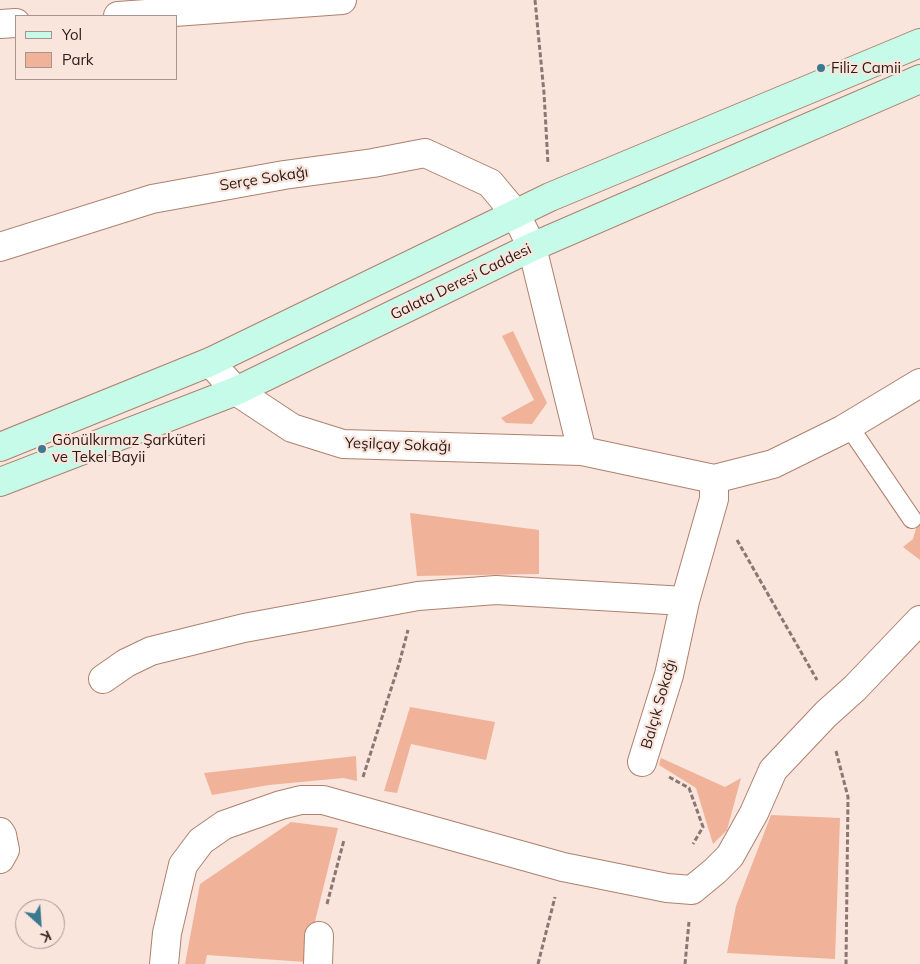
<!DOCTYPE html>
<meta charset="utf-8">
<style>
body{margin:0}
#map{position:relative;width:920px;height:964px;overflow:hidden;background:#f9e5dc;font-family:Mulish,sans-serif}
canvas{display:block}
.legend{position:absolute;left:15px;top:15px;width:162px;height:65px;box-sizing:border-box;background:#f9e5dc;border:1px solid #a7948c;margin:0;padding:6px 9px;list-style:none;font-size:15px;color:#2c1a13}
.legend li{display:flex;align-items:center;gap:10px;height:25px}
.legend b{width:25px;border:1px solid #a7948c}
.north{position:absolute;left:15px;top:899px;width:50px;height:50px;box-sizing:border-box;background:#f9e5dc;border:1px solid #a7948c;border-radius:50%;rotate:154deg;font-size:14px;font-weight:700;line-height:20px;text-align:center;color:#2c1a13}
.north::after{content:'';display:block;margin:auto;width:18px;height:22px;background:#3b798f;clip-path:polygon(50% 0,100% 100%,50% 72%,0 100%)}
</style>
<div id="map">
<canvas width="920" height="964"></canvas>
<ul class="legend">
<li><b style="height:6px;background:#c5fbe8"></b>Yol</li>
<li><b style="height:14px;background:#f0b298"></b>Park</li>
</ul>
<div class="north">K</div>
</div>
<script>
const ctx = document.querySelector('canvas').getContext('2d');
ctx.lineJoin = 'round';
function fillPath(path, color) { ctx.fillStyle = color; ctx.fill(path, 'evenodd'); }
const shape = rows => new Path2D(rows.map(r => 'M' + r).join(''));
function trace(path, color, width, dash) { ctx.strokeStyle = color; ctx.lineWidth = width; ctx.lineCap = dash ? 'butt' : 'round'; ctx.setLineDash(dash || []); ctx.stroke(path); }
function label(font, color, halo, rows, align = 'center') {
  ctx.font = font + ' Mulish,sans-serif'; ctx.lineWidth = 4.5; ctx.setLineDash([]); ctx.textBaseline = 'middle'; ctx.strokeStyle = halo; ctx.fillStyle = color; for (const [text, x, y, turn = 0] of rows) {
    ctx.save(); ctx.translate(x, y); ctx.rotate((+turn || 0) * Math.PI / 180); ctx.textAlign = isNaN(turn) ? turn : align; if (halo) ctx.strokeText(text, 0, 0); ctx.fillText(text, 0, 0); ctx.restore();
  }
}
const green = shape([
 [513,331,547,403,532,424,506,423,501,418,534,400,502,336],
 [410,513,539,530,539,574,417,576],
 [920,523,920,560,903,547,913,539,917,525],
 [410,707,495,722,486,760,411,744,397,793,384,791],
 [356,756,357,781,343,778,269,785,212,795,204,773],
 [661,758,725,787,741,778,727,830,713,844,696,788,659,765],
 [771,815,840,818,835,959,727,953,736,906],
 [291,822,338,828,305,962,207,955,205,964,185,964,200,884]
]);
const path = shape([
 [535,0,544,93,548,164],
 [737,540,817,680],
 [836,751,848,797,846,964],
 [363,777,399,664,408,630],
 [669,777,689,788,703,827,693,844],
 [327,904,344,840],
 [538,964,555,897],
 [685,964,689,922]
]);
const lane = shape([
 [848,425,912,519]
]);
const street = shape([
 [118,16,342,0],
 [0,24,16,23],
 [0,247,152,199,284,175,373,163,425,153,490,183,515,213,532,247,582,451],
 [210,362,236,391,292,428,343,444,582,451,714,479,773,464,842,430,920,383],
 [103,679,126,663,151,651,244,628,418,596,496,590,685,601,714,499,714,479],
 [642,762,669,675,685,601],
 [0,832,2,835,5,850,0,859],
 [164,964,167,933,183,865,201,841,224,825,281,805,301,800,323,800,563,867,667,888,692,890,715,871,730,856,754,813,773,770,826,714,855,688,920,620],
 [318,964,319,936]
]);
const secondary = shape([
 [0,447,210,362,550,197,920,43],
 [0,482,236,391,532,247,920,79]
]);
const markers = [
 [821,68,5,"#3b798f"],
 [42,449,5,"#3b798f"]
];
const poiNames = [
 ["Filiz Camii",831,68],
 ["Gönülkırmaz Şarküteri",52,440],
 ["ve Tekel Bayii",52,457]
];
const streetNames = [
 ["Serçe Sokağı",264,179,-9],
 ["Galata Deresi Caddesi",461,282,-26],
 ["Yeşilçay Sokağı",398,445,2],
 ["Balçık Sokağı",659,704,-74]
];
fillPath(green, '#f0b298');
trace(lane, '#ae816e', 20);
trace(street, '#ae816e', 30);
trace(secondary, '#ae816e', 30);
trace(path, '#8a776f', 3, [5, 2.5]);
trace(lane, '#fff', 18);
trace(street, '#fff', 28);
trace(secondary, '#c5fbe8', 28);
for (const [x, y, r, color] of markers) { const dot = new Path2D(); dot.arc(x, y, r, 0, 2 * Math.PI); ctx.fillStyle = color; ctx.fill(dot); trace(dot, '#f9e5dc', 2); }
label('15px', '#2c1a13', '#f9e5dc', poiNames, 'left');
label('15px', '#2c1a13', '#f9e5dc', streetNames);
</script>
